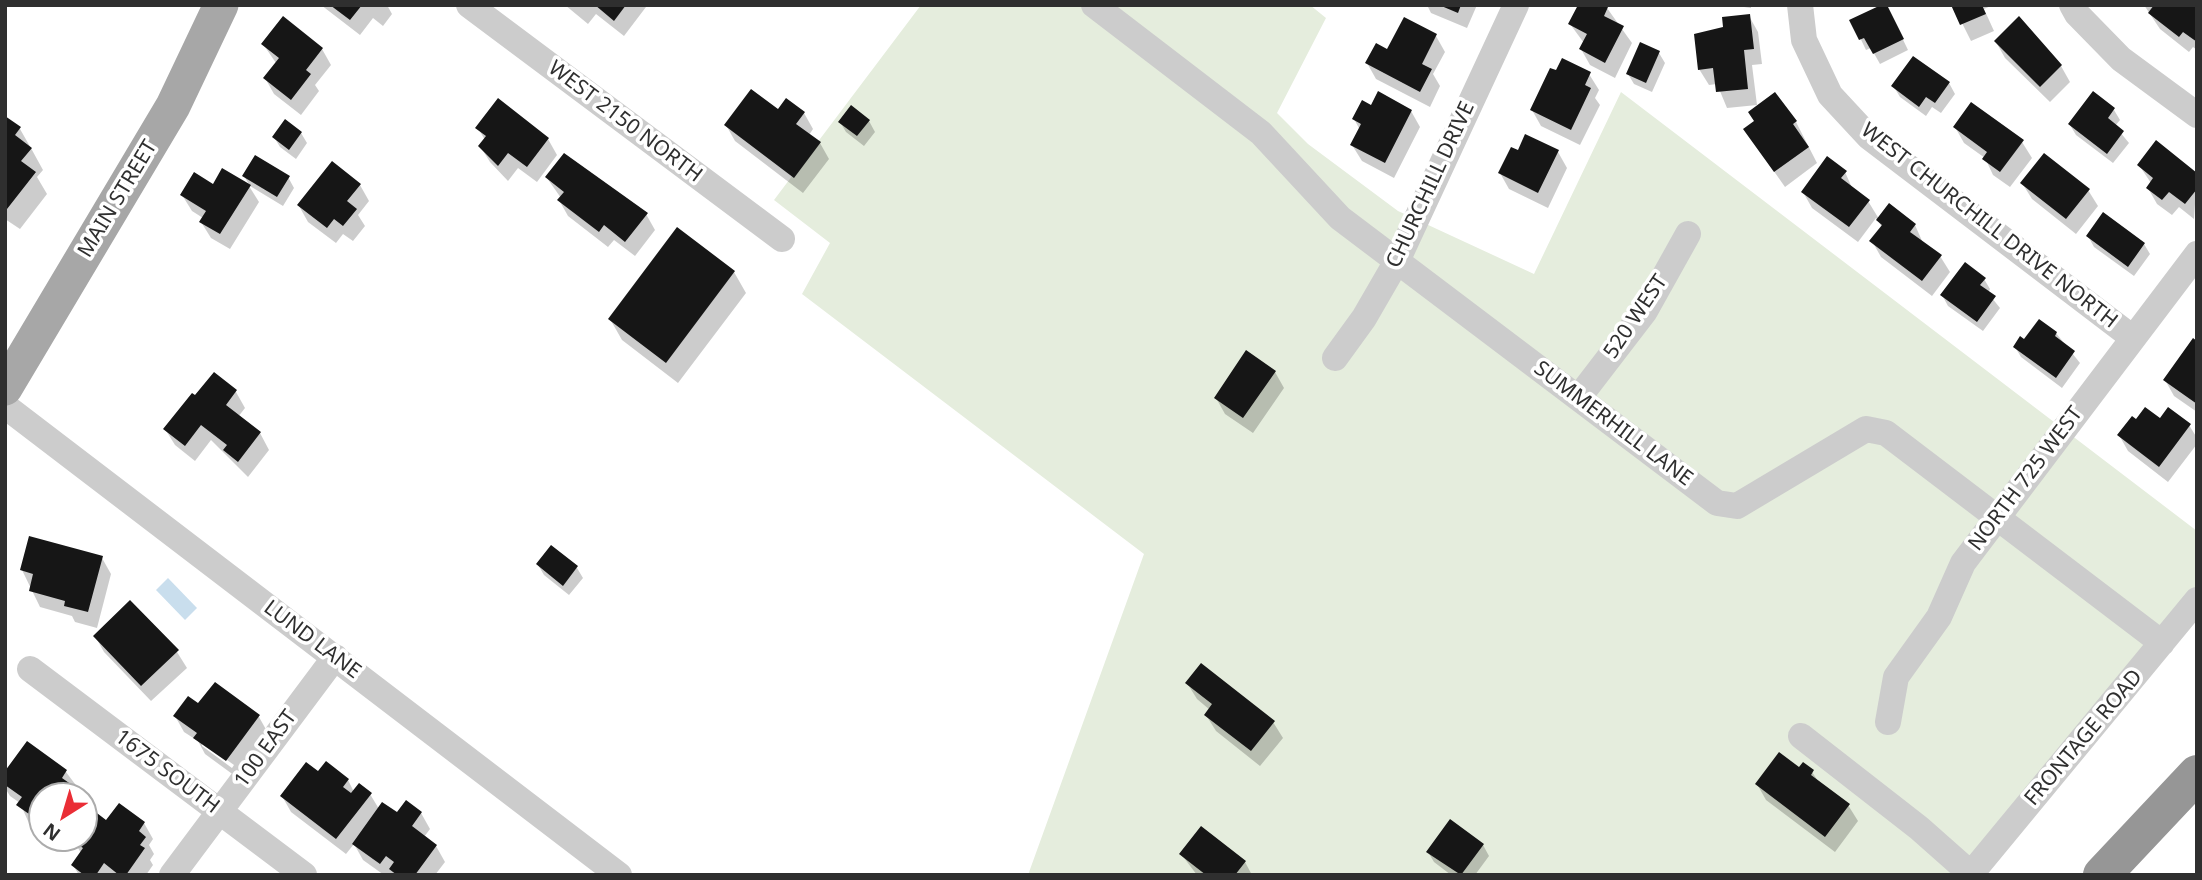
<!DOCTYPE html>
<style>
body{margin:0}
#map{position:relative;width:2202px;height:880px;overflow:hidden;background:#fff;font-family:"Noto Sans",sans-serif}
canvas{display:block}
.frame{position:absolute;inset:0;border:7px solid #2f2f2f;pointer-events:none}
.north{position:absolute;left:28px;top:782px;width:70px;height:70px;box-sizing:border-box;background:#fff;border:2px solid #acacac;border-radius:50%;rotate:217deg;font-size:19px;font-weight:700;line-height:28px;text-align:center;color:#2f2f2f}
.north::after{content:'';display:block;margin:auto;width:24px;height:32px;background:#ea2e36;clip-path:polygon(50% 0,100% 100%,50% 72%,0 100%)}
</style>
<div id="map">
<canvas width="2202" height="880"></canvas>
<div class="frame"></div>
<div class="north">N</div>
</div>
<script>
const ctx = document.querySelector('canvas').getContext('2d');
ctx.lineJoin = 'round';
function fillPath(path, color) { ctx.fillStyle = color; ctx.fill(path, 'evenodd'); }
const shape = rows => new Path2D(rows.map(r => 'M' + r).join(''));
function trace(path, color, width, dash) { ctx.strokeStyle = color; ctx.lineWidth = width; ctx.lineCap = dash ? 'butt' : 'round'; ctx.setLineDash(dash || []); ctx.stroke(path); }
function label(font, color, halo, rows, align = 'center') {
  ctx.font = font + ' "Noto Sans",sans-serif'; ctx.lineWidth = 7; ctx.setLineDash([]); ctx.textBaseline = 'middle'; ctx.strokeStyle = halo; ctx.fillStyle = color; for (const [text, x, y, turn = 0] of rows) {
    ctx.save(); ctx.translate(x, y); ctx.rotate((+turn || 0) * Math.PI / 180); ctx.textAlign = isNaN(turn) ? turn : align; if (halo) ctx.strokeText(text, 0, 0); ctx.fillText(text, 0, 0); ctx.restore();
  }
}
const green = shape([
 [921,5,1310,5,1326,18,1277,113,1308,144,1398,211,1534,274,1621,92,2197,531,2197,589,1977,875,1028,875,1144,554,802,294,830,243,774,200]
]);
const water = shape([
 [168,578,197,608,185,620,156,590]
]);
const shadow = shape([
 [321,5,387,5,392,14,383,26,373,18,360,35],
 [565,5,645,5,646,7,624,36,596,14,588,24],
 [1427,5,1477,5,1467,28,1431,13],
 [1730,5,1751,5,1751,8],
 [1953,5,1993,5,1984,9,1994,31,1971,41],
 [2144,5,2191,5,2197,9,2197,50,2193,47,2189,52,2160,29],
 [1607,8,1632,43,1615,78,1590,65,1581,49,1584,43,1570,24],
 [1891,15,1908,50,1880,64,1871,48,1866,50,1852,21],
 [1749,16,1758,32,1762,64,1752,65,1757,105,1727,108,1717,84,1709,85,1699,69,1725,29],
 [1436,36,1445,52,1433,74,1440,86,1430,107,1376,79,1367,63,1388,52],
 [1996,42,2061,66,2070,82,2050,102,2005,58],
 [263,44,322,49,331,65,315,85,319,91,301,115,274,94,265,78,276,63],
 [1659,53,1665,63,1652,92,1634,84,1628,74],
 [1589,74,1599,90,1595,98,1600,105,1580,145,1541,126,1532,110],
 [1949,83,1955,94,1941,113,1932,107,1926,116,1900,97,1894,87],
 [1775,94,1796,122,1817,163,1785,187,1745,130,1756,122],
 [787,100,804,113,813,129,809,135,820,143,829,159,803,193,735,141,726,125,778,112],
 [1372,107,1411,111,1420,127,1394,178,1362,161,1352,145,1360,130,1354,119],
 [2114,110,2120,120,2115,126,2129,143,2113,163,2076,135,2070,125],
 [5,118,20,129,32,150,43,170,37,177,47,194,20,229,5,219],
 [869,121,875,132,864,146,846,132,840,122],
 [1955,127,2022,142,2032,158,2010,187,1993,175,1985,158,1964,143],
 [478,128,548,139,557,155,537,182,518,168,508,181,490,162,480,146,485,140],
 [301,133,307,143,296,159,280,147,274,137],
 [1558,152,1567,168,1548,208,1509,189,1500,173],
 [2139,165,2197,175,2194,219,2179,207,2172,215,2157,204,2148,188,2151,183],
 [1845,172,1853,190,1868,201,1879,219,1915,225,1923,243,1940,256,1950,272,1932,296,1881,257,1872,241,1882,227,1876,218,1858,242,1812,208,1803,192],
 [244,176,288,177,294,188,283,206,250,186],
 [547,178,646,214,655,230,635,256,614,240,608,247,568,216,559,200,561,198],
 [2022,183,2088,190,2098,206,2076,234,2032,199],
 [360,185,369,201,358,215,365,226,353,241,343,234,336,243,308,222,299,206],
 [213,186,249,186,259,202,230,249,211,238,201,222,203,218,192,211,182,195],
 [2088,236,2144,244,2150,254,2134,276,2094,247],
 [734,272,746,293,678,383,622,340,610,319],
 [1984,279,1990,289,1988,293,2000,308,1983,331,1948,306,1942,295],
 [2056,333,2080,363,2062,388,2021,357,2015,347],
 [2197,343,2197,412,2174,396,2165,380],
 [1275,372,1284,388,1253,433,1225,414,1216,398],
 [214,374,236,392,245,408,238,417,260,433,269,450,248,477,211,440,195,461,175,445,165,429],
 [2137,422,2189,425,2197,438,2197,444,2168,482,2128,451,2119,435],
 [102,558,111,574,97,628,75,622,72,616,40,607,22,570],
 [538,565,577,568,583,578,569,595,544,575],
 [95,636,177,652,187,668,151,701,104,652],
 [1187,683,1273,722,1283,738,1260,766,1216,731,1206,715,1210,710,1197,699],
 [199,706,259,717,268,733,235,776,205,754,198,741,184,732,175,716],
 [202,742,234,765,232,768,202,746],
 [1800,769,1812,772,1820,784,1848,805,1858,821,1835,852,1766,800,1757,784],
 [66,772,84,796,42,796,42,831,28,821,20,803,10,796,5,788,5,774],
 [318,774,348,780,354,792,370,794,379,809,397,815,421,813,430,829,424,837,436,846,445,862,435,875,384,875,363,860,354,844,346,854,291,812,282,796],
 [84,796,97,816,106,822,144,823,153,839,149,845,154,854,150,860,153,865,146,875,79,875,73,865,81,853,75,843,69,851,51,838,84,838],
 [1483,845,1489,856,1475,875,1451,875,1434,862,1428,852],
 [1181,854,1245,862,1252,875,1197,875]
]);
const building = shape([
 [330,5,362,5,350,20],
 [595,5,626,5,614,21],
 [1439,5,1461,5,1458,13],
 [1578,5,1606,5,1608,7,1604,16,1624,26,1605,63,1579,49,1587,34,1568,24],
 [1881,5,1887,5,1904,39,1873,54,1864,38,1859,40,1849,20],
 [1951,5,1982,5,1986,14,1960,25],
 [2154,5,2197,7,2197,42,2183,32,2179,37,2148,13],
 [1750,14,1754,49,1744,50,1748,89,1716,92,1713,68,1698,70,1694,34,1723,27,1722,17],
 [283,16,323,48,306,70,311,74,291,100,263,78,279,58,261,44],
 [2019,16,2062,65,2040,87,1994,41],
 [1404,17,1437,34,1422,64,1432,69,1420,92,1365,63,1376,43,1387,49],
 [1640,42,1660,51,1646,83,1626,74],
 [1913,56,1950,82,1935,103,1926,97,1919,107,1891,86],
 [1562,58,1591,72,1585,85,1591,88,1571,130,1530,110,1550,68,1556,70],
 [751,89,778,109,786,98,805,112,796,124,821,142,794,178,724,125],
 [1378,91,1412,110,1385,163,1350,145,1361,124,1352,119,1362,100,1371,105],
 [2093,91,2115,108,2108,118,2124,131,2107,154,2068,124],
 [1775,92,1797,121,1793,124,1809,147,1774,172,1743,129,1754,121,1748,112],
 [498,98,549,138,527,167,508,153,498,166,478,146,486,136,475,128],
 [1971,102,2024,140,2000,172,1982,159,1987,152,1953,127],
 [851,105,870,120,857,136,838,122],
 [5,116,21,127,15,135,32,148,21,161,36,172,7,209],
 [285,119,302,132,289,150,272,137],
 [1525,134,1559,150,1538,193,1498,173,1511,147,1518,150],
 [2156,140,2197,173,2197,189,2185,204,2169,192,2162,200,2146,188,2153,178,2137,165],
 [564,153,648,213,625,242,604,225,599,232,557,200,564,192,545,177],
 [2044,153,2090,189,2066,219,2020,183],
 [255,155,290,176,277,197,242,176],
 [1827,156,1847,171,1841,178,1870,200,1849,227,1801,192],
 [332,161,361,184,347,201,357,209,343,226,334,219,327,228,297,205],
 [222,168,251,185,220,234,199,222,206,211,180,195,194,172,213,184],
 [1889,203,1916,224,1910,232,1942,255,1922,281,1869,241,1882,225,1876,220],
 [2103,212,2145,243,2128,267,2086,236],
 [677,227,735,271,666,363,608,319],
 [1965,262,1986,278,1980,285,1996,296,1977,322,1940,295],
 [2039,319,2057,332,2055,336,2075,351,2056,378,2013,347,2020,336,2024,339],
 [2193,338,2197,341,2197,404,2163,380],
 [1246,350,1276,371,1243,418,1214,398],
 [214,372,237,390,226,405,261,432,238,462,223,450,227,445,201,425,185,446,163,429,192,393,195,395],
 [2145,407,2160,418,2168,407,2191,424,2159,467,2117,435,2132,416,2136,419],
 [29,536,103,556,88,612,64,606,65,601,29,591,33,574,20,570],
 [551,545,578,566,563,586,536,564],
 [130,600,179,650,141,686,93,636],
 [1201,663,1275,721,1251,751,1204,715,1212,704,1185,683],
 [215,682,260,715,226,761,193,738,197,733,173,716,188,696,198,703],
 [27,741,67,770,62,778,89,797,84,803,84,796,42,796,42,823,16,805,22,797,5,785,5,771],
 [1779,752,1799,767,1803,762,1814,770,1811,775,1850,804,1825,837,1755,784],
 [326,761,349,779,343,787,351,793,359,783,372,793,336,839,280,796,306,762,318,771],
 [406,800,422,812,412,826,437,845,415,875,397,875,389,869,394,862,386,856,380,864,352,844,382,802,397,812],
 [119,803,145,822,139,831,146,837,140,845,145,848,126,875,119,875,104,863,96,875,84,875,71,865,83,848,71,840,84,838,84,822,93,810,106,820],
 [1450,819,1484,844,1461,875,1426,852],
 [1201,826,1246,861,1235,875,1206,875,1179,854]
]);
const minor = shape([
 [469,5,782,239],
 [1094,5,1261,133,1340,218,1717,503,1737,506,1866,429,1886,433,2162,643],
 [1800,5,1804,40,1830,95,1869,137,2133,338],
 [2072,5,2077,14,2121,59,2197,115],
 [1335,358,1364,318,1397,261,1516,5],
 [1579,397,1645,311,1688,234],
 [5,406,619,875],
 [30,669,304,875],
 [1888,722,1896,677,1939,617,1963,563,2197,254],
 [1801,736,1919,828,1971,874],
 [172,875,335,657],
 [1970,875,2197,600]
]);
const major = shape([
 [5,388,173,106,221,5]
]);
const highway = shape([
 [2102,875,2197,774]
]);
const streetNames = [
 ["WEST 2150 NORTH",625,122,37],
 ["CHURCHILL DRIVE",1431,185,-65],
 ["MAIN STREET",118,199,-59],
 ["WEST CHURCHILL DRIVE NORTH",1989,226,38],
 ["520 WEST",1636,317,-56],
 ["SUMMERHILL LANE",1613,424,37],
 ["NORTH 725 WEST",2026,479,-53],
 ["LUND LANE",312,640,37],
 ["FRONTAGE ROAD",2084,738,-50],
 ["100 EAST",266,749,-54],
 ["1675 SOUTH",167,772,37]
];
fillPath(green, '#e5eddd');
fillPath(water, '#c9deed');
fillPath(shadow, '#0003');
fillPath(building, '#161616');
trace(minor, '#ccc', 26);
trace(major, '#a7a7a7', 35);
trace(highway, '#969696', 38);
label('21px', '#2f2f2f', '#fff', streetNames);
</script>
